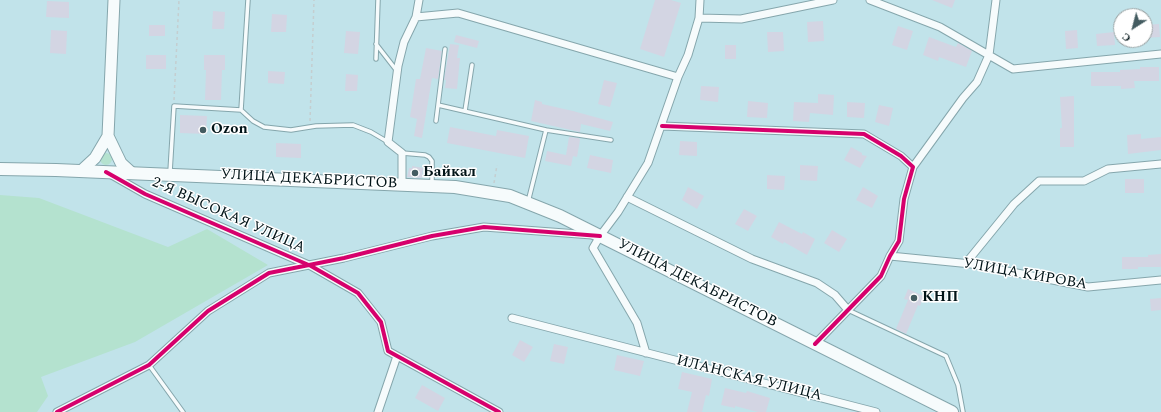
<!DOCTYPE html>
<meta charset="utf-8">
<style>
body{margin:0}
#map{position:relative;width:1161px;height:412px;overflow:hidden;background:#c1e3ea;font-family:Spectral,serif}
canvas{display:block}
.north{position:absolute;left:1113px;top:8px;width:40px;height:40px;box-sizing:border-box;background:#fff;border:1px solid #99a1a2;border-radius:50%;rotate:216deg;font-size:11px;font-weight:700;line-height:16px;text-align:center;color:#001317}
.north::after{content:'';display:block;margin:auto;width:14px;height:18px;background:#445c61;clip-path:polygon(50% 0,100% 100%,50% 72%,0 100%)}
</style>
<div id="map">
<canvas width="1161" height="412"></canvas>
<div class="north">С</div>
</div>
<script>
const ctx = document.querySelector('canvas').getContext('2d');
ctx.lineJoin = 'round';
function fillPath(path, color) { ctx.fillStyle = color; ctx.fill(path, 'evenodd'); }
const shape = rows => new Path2D(rows.map(r => 'M' + r).join(''));
function trace(path, color, width, dash) { ctx.strokeStyle = color; ctx.lineWidth = width; ctx.lineCap = dash ? 'butt' : 'round'; ctx.setLineDash(dash || []); ctx.stroke(path); }
function label(font, color, halo, rows, align = 'center') {
  ctx.font = font + ' Spectral,serif'; ctx.lineWidth = 3; ctx.setLineDash([]); ctx.textBaseline = 'middle'; ctx.strokeStyle = halo; ctx.fillStyle = color; for (const [text, x, y, turn = 0] of rows) {
    ctx.save(); ctx.translate(x, y); ctx.rotate((+turn || 0) * Math.PI / 180); ctx.textAlign = isNaN(turn) ? turn : align; if (halo) ctx.strokeText(text, 0, 0); ctx.fillText(text, 0, 0); ctx.restore();
  }
}
const green = shape([
 '100 159a6 6 0 1 1 12 0a6 6 0 1 1-12 0Z',
 [0,195,39,198,168,247,207,229,268,265,135,342,41,377,48,396,37,412,0,412]
]);
const building = shape([
 [655,0,671,0,681,3,664,57,640,49],
 [932,0,955,0,952,8],
 [47,1,69,2,69,18,46,17],
 [213,11,225,12,224,29,212,29],
 [272,14,287,15,286,32,271,32],
 [823,21,824,41,808,42,807,22],
 [1159,24,1160,37,1145,38,1145,25],
 [149,25,165,25,165,36,149,36],
 [898,26,913,31,907,50,892,45],
 [51,30,67,31,66,54,50,53],
 [1077,30,1078,48,1066,49,1065,31],
 [346,31,360,32,358,54,344,53],
 [767,32,783,32,784,51,768,52],
 [1114,32,1115,45,1097,46,1096,34],
 [456,35,479,41,477,48,454,42],
 [929,37,956,47,958,43,972,51,966,67,939,57,938,61,923,55],
 [450,44,459,45,457,58,460,58,457,89,445,88,446,80,444,80],
 [725,45,736,45,736,59,725,59],
 [426,48,442,51,438,79,432,78,422,138,414,136,417,119,410,117,416,79,420,79],
 [146,55,166,55,166,69,146,69],
 [204,55,225,55,225,70,222,70,221,100,205,100,206,70,204,70],
 [1140,67,1159,67,1159,81,1134,81,1135,88,1121,89,1121,86,1091,86,1091,72,1120,72,1120,70,1140,69],
 [268,71,285,72,284,84,268,83],
 [346,74,358,75,357,91,345,91],
 [604,80,617,83,610,107,598,104],
 [701,86,719,87,718,102,700,100],
 [818,94,834,95,833,115,810,113,809,122,793,121,794,102,818,103],
 [1074,96,1074,147,1060,147,1060,128,1062,128,1060,97],
 [535,100,542,102,542,104,573,111,613,122,610,131,581,124,580,132,531,121],
 [748,101,768,103,767,118,747,117],
 [847,102,865,103,864,118,847,117],
 [879,105,893,108,889,126,875,122],
 [180,115,207,116,206,134,180,133],
 [450,127,496,136,497,130,529,136,525,158,447,143],
 [1141,134,1141,139,1161,137,1161,150,1128,154,1127,135],
 [569,137,579,138,580,140,577,157,573,156,571,166,545,161,547,151,566,155],
 [680,141,697,142,697,156,679,155],
 [276,143,301,144,301,158,276,157],
 [851,147,862,153,862,155,867,156,860,168,844,160],
 [590,155,613,160,611,173,587,168],
 [800,165,818,166,817,181,800,180],
 [412,166,423,168,422,178,407,177,409,168,412,168],
 [767,175,785,176,784,190,767,189],
 [1125,179,1144,179,1144,193,1125,193],
 [688,187,704,196,697,209,682,200],
 [863,187,878,196,872,208,856,200],
 [744,209,757,216,748,231,735,224],
 [779,222,802,234,803,232,815,239,807,255,784,242,783,244,771,237],
 [832,230,847,239,839,252,824,243],
 [1161,254,1161,267,1138,267,1138,269,1122,269,1122,257,1148,257,1148,255],
 [908,289,924,296,920,306,918,305,906,334,896,329,908,300,904,299],
 [1161,298,1161,310,1151,311,1150,299],
 [520,340,533,347,524,362,512,355],
 [554,344,568,347,564,364,550,361],
 [617,355,644,361,640,376,614,370],
 [682,372,712,379,709,396,706,395,702,412,687,412,692,392,678,389],
 [422,385,445,398,438,411,415,398],
 [725,388,746,393,747,391,770,398,766,412,758,412,735,406,735,408,721,405]
]);
const path = shape([
 [174,100,179,0],
 [310,121,314,0],
 [494,183,497,165]
]);
const lane = shape([
 [376,44,397,71],
 [445,49,438,105,546,130,528,202],
 [376,59,378,0],
 [241,110,248,0],
 [465,111,472,65],
 [436,121,438,105],
 [546,130,611,140],
 [402,153,425,155,429,157,432,161,432,185],
 [170,172,174,106,241,110,253,121,264,127,291,130,316,126,353,125,371,132,388,142],
 [848,310,946,356,958,385,963,412],
 [149,365,183,412]
]);
const street = shape([
 [419,0,416,17,458,13,678,77],
 [870,0,940,27,1013,69,1161,54],
 [699,18,741,19,833,0],
 [662,126,864,134,901,156,913,167,904,199,899,241,890,256,881,276,815,344],
 [913,167,963,98,977,82,989,55,996,0],
 [110,174,145,194,311,266,358,293,381,322,388,351,499,412],
 [402,184,402,153,388,142,398,66,404,42,416,17],
 [627,197,752,259,817,283,835,295,848,310],
 [890,256,971,264,1088,287,1161,280],
 [966,263,1014,204,1039,181,1084,181,1108,169,1161,164],
 [512,318,876,412],
 [646,353,637,323,593,248,600,236,618,212,648,163,678,77,688,55,699,18,700,0],
 [57,412,149,365,208,311,269,273,344,258,432,236,484,227,592,235],
 [378,412,397,356]
]);
const secondary = shape([
 [108,136,121,163,132,173],
 [81,171,95,158,108,136,114,0]
]);
const primary = shape([
 [0,169,56,170,455,187,510,196,560,216,952,412]
]);
const cycleway = shape([
 [662,126,864,134,901,156,913,167,904,199,899,241,890,256,881,276,815,344],
 [106,172,145,194,311,266,358,293,381,322,388,351,499,412],
 [57,412,149,365,208,311,269,273,344,258,432,236,484,227,600,236]
]);
const markers = [
 [203,130,4,"#445c61"],
 [415,173,4,"#445c61"],
 [914,298,4,"#445c61"]
];
const poiNames = [
 ["Ozon",211,130],
 ["Байкал",423,173],
 ["КНП",922,298]
];
const streetNames = [
 ["УЛИЦА ДЕКАБРИСТОВ",309,180,3],
 ["2-Я ВЫСОКАЯ УЛИЦА",228,216,24],
 ["УЛИЦА КИРОВА",1025,275,10],
 ["УЛИЦА ДЕКАБРИСТОВ",697,284,27],
 ["ИЛАНСКАЯ УЛИЦА",749,379,14]
];
fillPath(green, '#b4e2cf');
fillPath(building, '#d3d5e3');
trace(lane, '#85a6ac', 5.5);
trace(street, '#85a6ac', 9);
trace(secondary, '#85a6ac', 13);
trace(primary, '#85a6ac', 14);
trace(path, '#c4ced0', 1.5, [3, 3]);
trace(lane, '#f6fbfc', 3.5);
trace(street, '#f6fbfc', 7);
trace(secondary, '#f6fbfc', 11);
trace(primary, '#f6fbfc', 12);
trace(cycleway, '#d6006c', 4);
for (const [x, y, r, color] of markers) { const dot = new Path2D(); dot.arc(x, y, r, 0, 2 * Math.PI); ctx.fillStyle = color; ctx.fill(dot); trace(dot, '#fff', 1.5); }
label('bold 15px', '#001317', '#fff', poiNames, 'left');
label('15px', '#001317', '#fff', streetNames);
</script>
